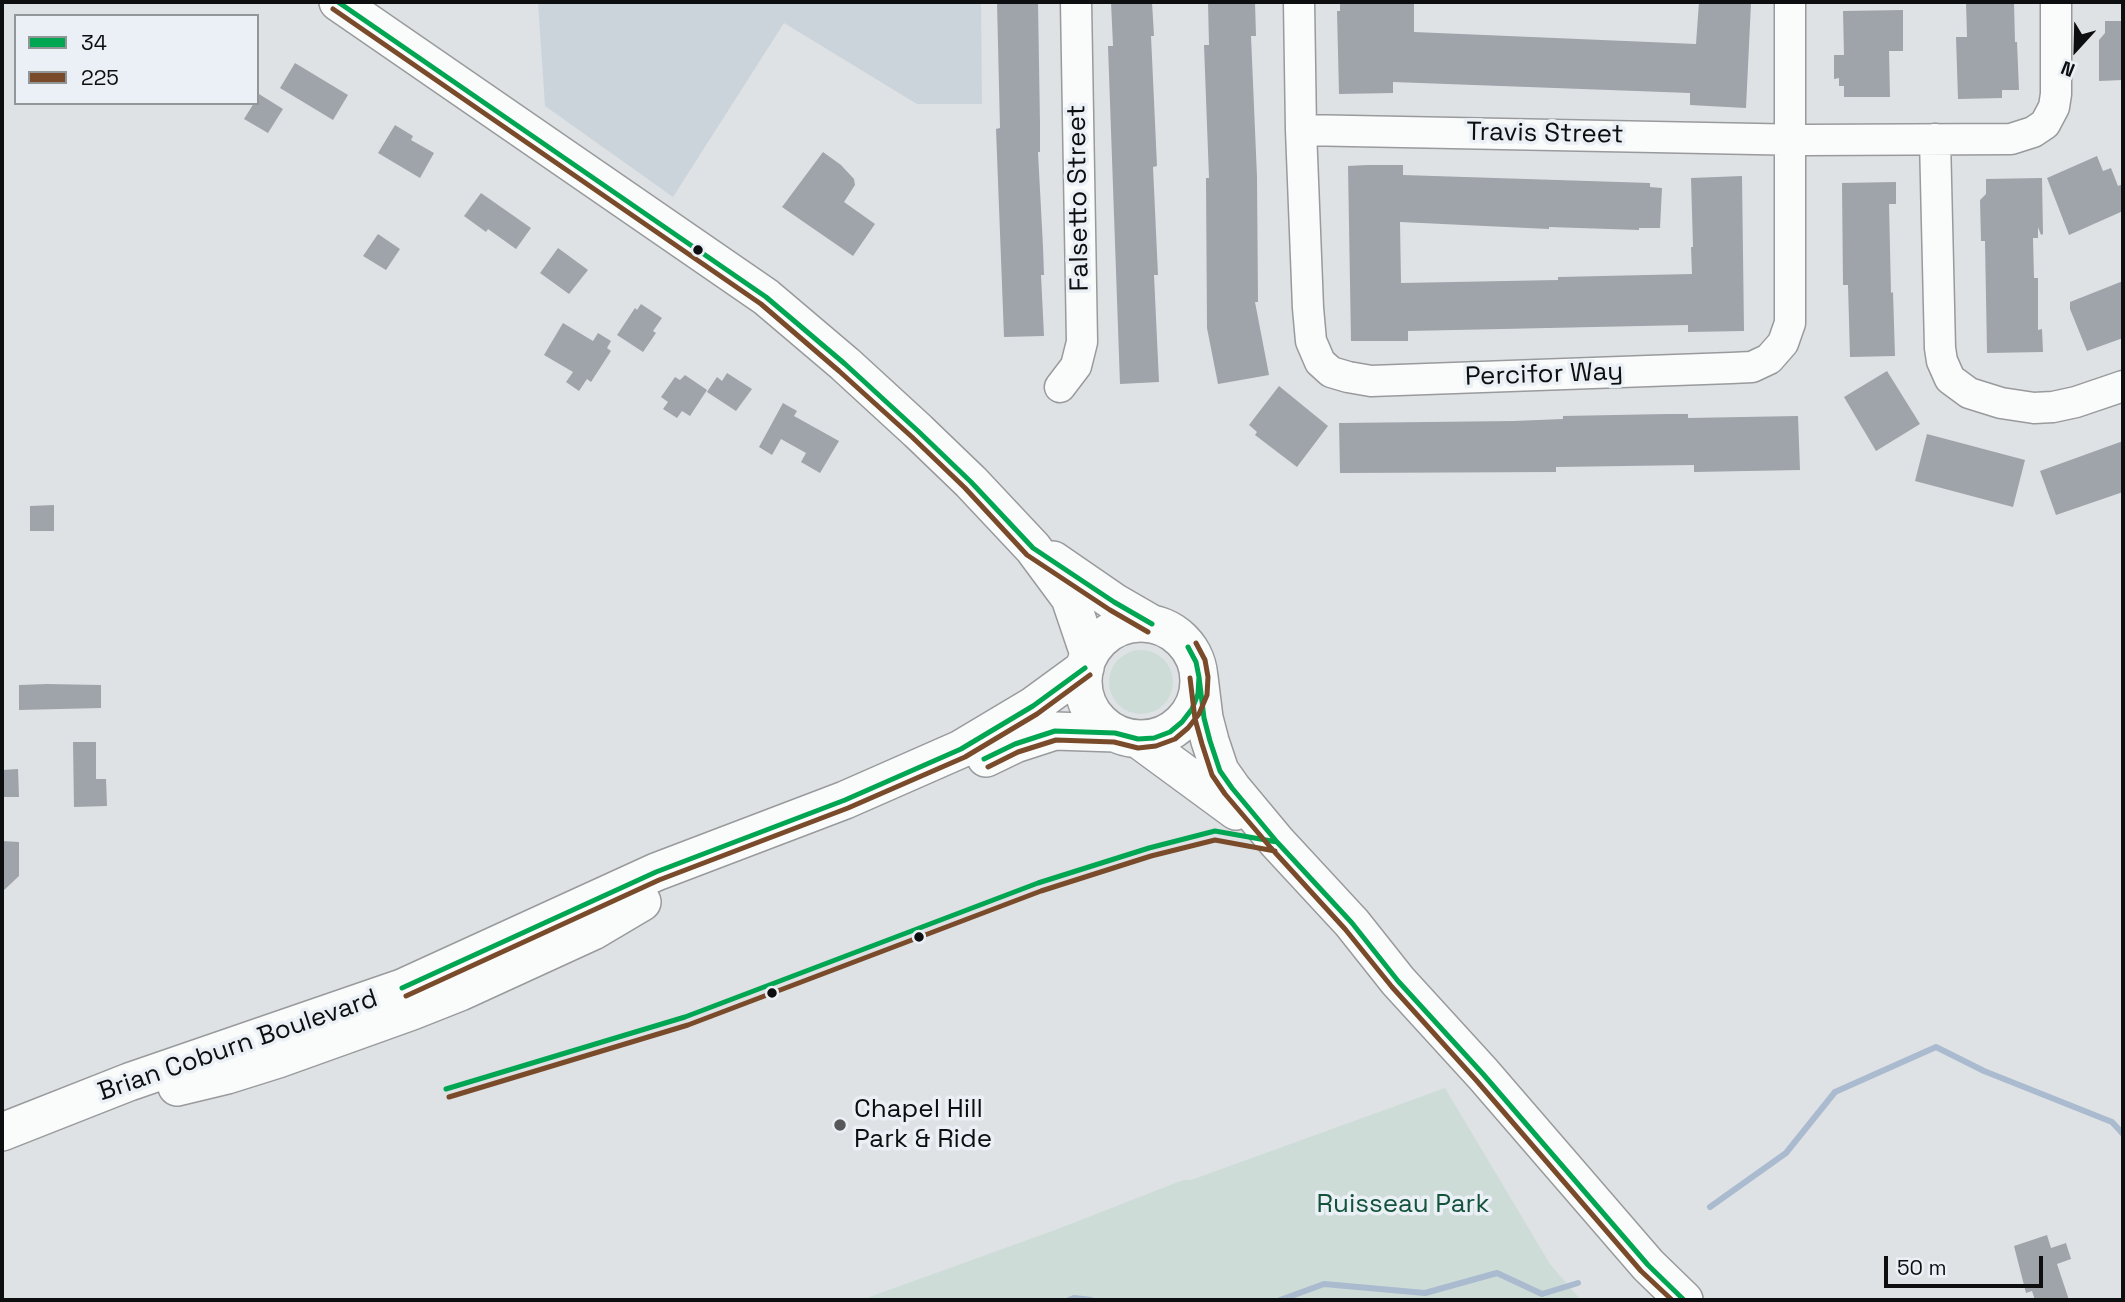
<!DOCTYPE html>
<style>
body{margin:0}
#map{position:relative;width:2125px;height:1302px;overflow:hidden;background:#dfe2e5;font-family:"Space Grotesk",sans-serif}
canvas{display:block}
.frame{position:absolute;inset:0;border:4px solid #0c0e0f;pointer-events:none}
.legend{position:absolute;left:14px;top:14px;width:245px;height:91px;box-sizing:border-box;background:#eaf0f5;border:2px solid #919699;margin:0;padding:9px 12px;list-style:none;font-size:21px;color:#0c0e0f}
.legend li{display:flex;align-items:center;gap:14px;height:35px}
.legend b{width:35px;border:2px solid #919699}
.north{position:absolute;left:2041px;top:14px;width:70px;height:70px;-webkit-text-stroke:5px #eaf0f5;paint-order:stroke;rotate:202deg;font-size:19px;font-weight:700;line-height:28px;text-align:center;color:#0c0e0f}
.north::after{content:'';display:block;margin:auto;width:24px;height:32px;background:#0c0e0f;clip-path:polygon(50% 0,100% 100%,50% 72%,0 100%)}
.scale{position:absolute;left:1884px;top:1256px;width:159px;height:32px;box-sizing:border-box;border:4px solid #0c0e0f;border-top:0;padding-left:9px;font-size:21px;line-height:24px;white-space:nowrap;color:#0c0e0f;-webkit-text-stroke:5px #eaf0f5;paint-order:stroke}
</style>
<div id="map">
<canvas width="2125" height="1302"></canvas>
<div class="frame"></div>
<ul class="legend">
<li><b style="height:9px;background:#00a651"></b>34</li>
<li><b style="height:9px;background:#7a4b2a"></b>225</li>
</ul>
<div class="north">N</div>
<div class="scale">50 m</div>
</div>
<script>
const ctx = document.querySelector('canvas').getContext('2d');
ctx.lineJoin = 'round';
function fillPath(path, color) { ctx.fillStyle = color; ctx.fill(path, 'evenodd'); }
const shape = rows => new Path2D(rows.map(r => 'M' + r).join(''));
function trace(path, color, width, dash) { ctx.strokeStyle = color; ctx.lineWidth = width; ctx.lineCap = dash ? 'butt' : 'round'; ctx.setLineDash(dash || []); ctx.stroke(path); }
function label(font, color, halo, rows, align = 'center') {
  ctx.font = font + ' "Space Grotesk",sans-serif'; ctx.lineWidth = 7; ctx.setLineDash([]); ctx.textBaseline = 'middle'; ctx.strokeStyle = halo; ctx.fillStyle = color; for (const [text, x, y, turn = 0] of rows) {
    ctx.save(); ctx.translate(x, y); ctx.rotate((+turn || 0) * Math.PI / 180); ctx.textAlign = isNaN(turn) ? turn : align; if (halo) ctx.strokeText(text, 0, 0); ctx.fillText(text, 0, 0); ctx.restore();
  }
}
const built = shape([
 [538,2,981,2,982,104,917,104,784,23,673,197,545,106]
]);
const green = shape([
 '1109 682a32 32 0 1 1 64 0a32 32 0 1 1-64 0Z',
 [1445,1088,1550,1264,1581,1300,861,1300,1055,1230,1183,1180,1191,1180]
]);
const stream = shape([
 [1710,1207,1786,1153,1835,1092,1936,1047,1984,1071,2112,1122,2123,1134],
 [1069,1300,1074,1298,1091,1300],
 [1280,1300,1324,1284,1425,1293,1497,1273,1542,1294,1578,1283]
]);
const building = shape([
 [997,2,1038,2,1040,124,1040,152,1038,152,1043,247,1044,275,1041,275,1044,336,1004,337,996,129,1000,128],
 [1111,2,1152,2,1154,36,1151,36,1157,166,1153,167,1158,275,1154,275,1159,382,1120,384,1108,46,1113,46],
 [1208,2,1255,2,1256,36,1251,36,1257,177,1258,302,1255,302,1269,375,1218,384,1207,328,1206,178,1209,178,1204,45,1209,45],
 [1340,2,1414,2,1414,32,1696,44,1699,2,1751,3,1746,108,1690,105,1690,93,1393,82,1393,93,1339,94,1337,11,1340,11],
 [1966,2,2014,2,2015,42,2017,42,2019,90,2002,90,2002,98,1958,99,1956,37,1967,37],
 [1903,10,1903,51,1889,51,1890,97,1844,97,1844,86,1839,86,1839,78,1834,79,1834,55,1844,55,1843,11],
 [2105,21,2123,21,2123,80,2099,81,2099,40,2105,33],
 [295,63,348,95,333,120,280,88],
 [259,94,283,109,268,133,244,119,254,103,257,103],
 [395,125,413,136,411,140,434,153,420,178,378,153],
 [823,152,841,165,854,179,855,185,844,202,875,224,853,256,782,207],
 [2097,156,2103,171,2111,168,2118,186,2123,184,2123,211,2069,235,2047,178],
 [1367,165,1403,165,1403,175,1650,183,1650,187,1662,188,1660,228,1639,228,1639,230,1549,227,1549,229,1400,222,1401,283,1558,280,1558,277,1692,274,1691,247,1693,247,1691,178,1742,176,1744,331,1688,332,1688,325,1408,331,1408,341,1351,341,1348,166],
 [2042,178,2043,234,2041,235,2038,227,2038,238,2033,238,2034,278,2038,278,2038,330,2042,329,2043,352,1987,353,1985,241,1981,241,1980,200,1986,194,1986,179],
 [1896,182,1896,204,1889,204,1891,293,1893,292,1895,356,1850,357,1848,285,1843,285,1842,183],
 [481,193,531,228,516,249,488,229,486,232,464,216],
 [378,234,400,249,386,270,363,256],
 [558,248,588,270,569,294,540,273],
 [2123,281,2123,338,2087,351,2070,309,2070,302],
 [641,304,662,318,653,331,656,333,643,352,617,335,635,308,637,310],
 [563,323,593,341,598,333,611,341,607,348,611,351,591,382,587,379,579,391,566,382,573,372,544,355],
 [1887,371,1920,424,1876,451,1844,397],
 [727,373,752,389,736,411,707,392,717,377,722,381],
 [685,375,707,390,690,416,682,411,677,418,663,409,668,402,661,397,675,377,680,380],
 [1279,386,1328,426,1297,467,1255,435,1257,432,1249,425],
 [783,403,797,411,794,416,839,441,820,473,801,462,806,453,781,439,772,455,759,447],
 [1667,414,1688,414,1688,418,1798,416,1800,470,1694,472,1694,465,1556,467,1556,472,1340,473,1339,423,1514,421,1563,419,1563,416],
 [1927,434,2025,460,2013,507,1915,481],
 [2123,441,2123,492,2056,515,2040,471],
 [54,505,54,531,30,531,30,506],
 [47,684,101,685,101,708,19,710,19,685],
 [73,742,96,742,96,779,106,779,107,806,74,807],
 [18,769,19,797,2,797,2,770],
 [2,841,19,842,19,876,2,892],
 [2047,1235,2051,1248,2066,1243,2071,1259,2057,1264,2069,1300,2035,1300,2032,1291,2026,1293,2014,1246]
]);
const minor = shape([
 [1299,2,1301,130,1308,308,1311,341,1320,362,1331,372,1348,377,1371,381,1731,368,1752,367,1769,359,1783,343,1790,323,1790,2],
 [1301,130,1806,140,2011,139,2033,132,2045,124,2054,107,2056,94,2056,2],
 [1935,139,1940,348,1942,361,1950,379,1969,393,2001,403,2034,408,2053,407,2076,402,2123,386],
 [1060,387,1076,366,1082,342,1076,2]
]);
const major = shape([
 [338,2,766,297,845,364,918,431,971,482,1033,548,1070,598,1089,654],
 [1053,560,1114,602,1152,624],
 '1083 681a58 58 0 1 1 116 0a58 58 0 1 1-116 0Z',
 [1199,677,1204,718,1210,741,1220,771,1232,788,1277,842,1352,923,1398,981,1483,1074,1648,1265,1684,1300],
 [1138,739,1236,811],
 [986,758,1015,744,1055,731,1115,733],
 [177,1087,227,1075,278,1059,412,1011,460,992,593,931,642,902],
 [2,1132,129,1082,402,988,656,872,845,800,961,749,1033,706,1085,668]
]);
const bus1 = shape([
 [338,2,766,297,845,364,918,431,971,482,1033,548,1114,602,1152,624],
 [1199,677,1204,718,1210,741,1220,771,1232,788,1277,842,1352,923,1398,981,1483,1074,1648,1265,1684,1300],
 [984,759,1015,744,1055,731,1115,733,1138,739,1154,738,1170,732,1182,722,1192,709,1198,694,1199,677,1196,662,1188,647],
 [402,988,656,872,845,800,961,749,1033,706,1085,668],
 [446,1089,685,1017,1038,883,1149,848,1215,831,1277,842]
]);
const bus2 = shape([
 [333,9,761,304,839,371,912,437,965,488,1027,555,1110,610,1148,632],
 [1190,678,1195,719,1202,744,1212,775,1225,794,1271,848,1345,929,1392,987,1476,1080,1641,1271,1672,1300],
 [988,767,1018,752,1056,740,1114,742,1138,748,1156,746,1175,739,1188,728,1199,714,1207,695,1208,677,1205,660,1196,643],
 [406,996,659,880,848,808,965,757,1037,714,1090,675],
 [449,1097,688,1025,1041,891,1151,856,1215,840,1275,851]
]);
const markers = [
 [698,250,6,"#0c0e0f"],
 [919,937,6,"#0c0e0f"],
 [772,993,6,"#0c0e0f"],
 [840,1125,7,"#56585a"]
];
const streetNames = [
 ["Travis Street",1545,134,1],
 ["Falsetto Street",1079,198,-91],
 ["Percifor Way",1544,375,-2],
 ["Brian Coburn Boulevard",238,1046,-19]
];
const poiNames = [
 ["Chapel Hill",854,1110],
 ["Park & Ride",854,1140]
];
const parkNames = [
 ["Ruisseau Park",1403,1205]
];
fillPath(built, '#ccd4db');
fillPath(green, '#cedcd7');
trace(stream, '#aabacf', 6);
fillPath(building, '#9ea4aa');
trace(minor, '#989a9c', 33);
trace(major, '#989a9c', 40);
trace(minor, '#fafbfb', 30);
trace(major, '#fafbfb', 37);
trace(bus1, '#00a651', 5);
trace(bus2, '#7a4b2a', 5);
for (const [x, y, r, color] of markers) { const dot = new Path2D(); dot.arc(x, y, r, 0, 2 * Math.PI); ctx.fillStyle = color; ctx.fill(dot); trace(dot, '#eaf0f5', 2.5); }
label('26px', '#0c0e0f', '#eaf0f5', streetNames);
label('26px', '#0c0e0f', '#eaf0f5', poiNames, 'left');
label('26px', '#12533a', '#eaf0f5', parkNames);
</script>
